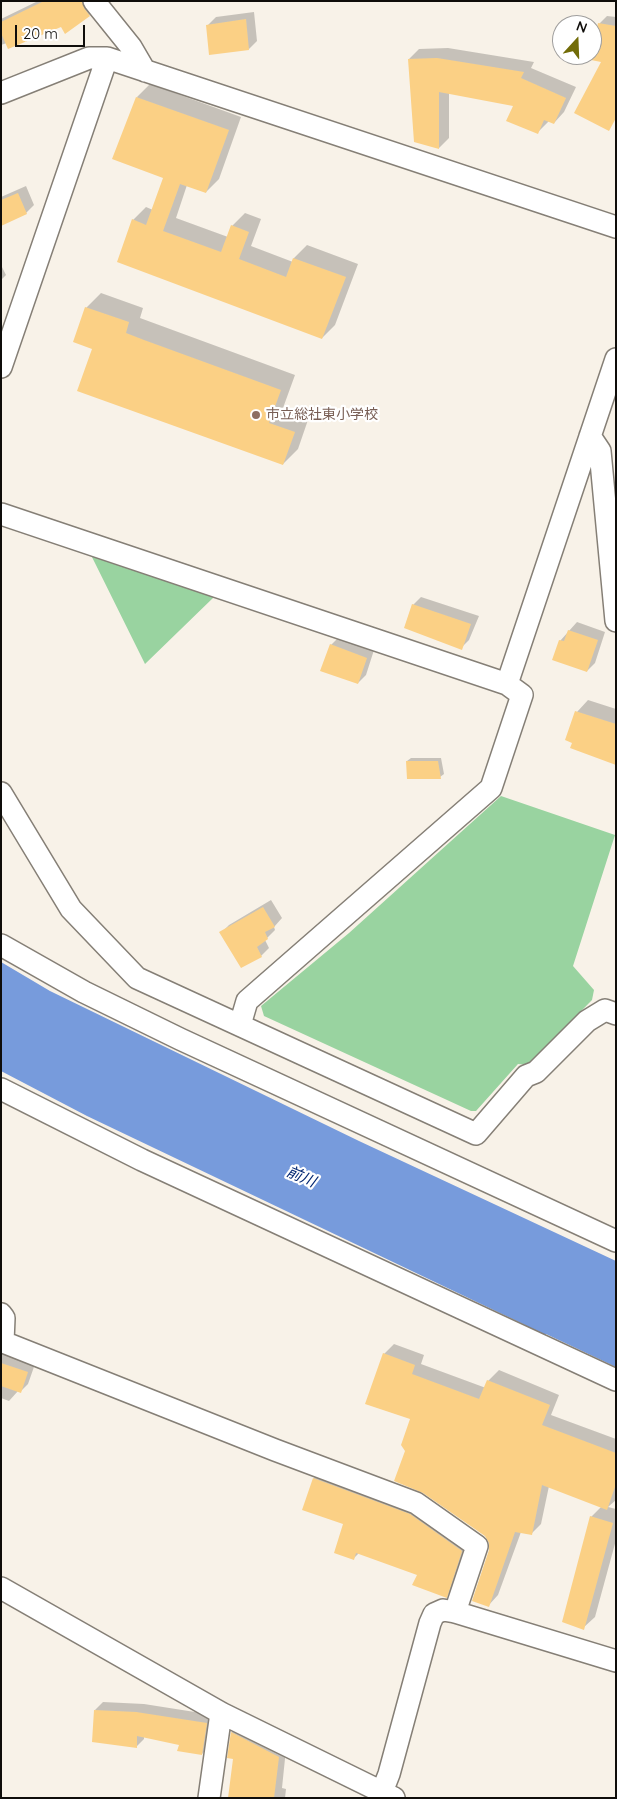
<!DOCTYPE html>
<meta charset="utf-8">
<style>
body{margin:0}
#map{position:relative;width:617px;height:1799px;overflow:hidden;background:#f8f2e8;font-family:Quicksand,sans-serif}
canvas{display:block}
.frame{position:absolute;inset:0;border:2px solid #0f0d0a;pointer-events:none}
.north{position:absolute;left:552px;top:15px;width:50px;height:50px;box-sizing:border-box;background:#fff;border:1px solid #9f9e9d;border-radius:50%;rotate:20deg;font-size:14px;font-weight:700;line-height:20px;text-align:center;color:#0f0d0a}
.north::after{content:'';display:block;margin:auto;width:18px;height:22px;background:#726c08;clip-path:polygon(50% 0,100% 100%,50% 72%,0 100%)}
.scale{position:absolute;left:15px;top:25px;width:70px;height:22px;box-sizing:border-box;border:2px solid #0f0d0a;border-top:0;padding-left:6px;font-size:15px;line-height:18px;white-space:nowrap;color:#0f0d0a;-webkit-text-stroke:4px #fff;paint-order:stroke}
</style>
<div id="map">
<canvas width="617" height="1799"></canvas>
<div class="frame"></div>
<div class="north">N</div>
<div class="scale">20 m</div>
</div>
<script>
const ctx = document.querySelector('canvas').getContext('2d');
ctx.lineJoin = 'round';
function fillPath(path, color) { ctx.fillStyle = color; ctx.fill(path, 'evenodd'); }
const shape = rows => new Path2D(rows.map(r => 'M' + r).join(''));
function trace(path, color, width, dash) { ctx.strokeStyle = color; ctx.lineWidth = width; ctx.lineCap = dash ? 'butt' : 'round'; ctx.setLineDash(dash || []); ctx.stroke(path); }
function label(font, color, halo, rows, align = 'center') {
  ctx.font = font + ' Quicksand,"Noto Sans JP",sans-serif'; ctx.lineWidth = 4.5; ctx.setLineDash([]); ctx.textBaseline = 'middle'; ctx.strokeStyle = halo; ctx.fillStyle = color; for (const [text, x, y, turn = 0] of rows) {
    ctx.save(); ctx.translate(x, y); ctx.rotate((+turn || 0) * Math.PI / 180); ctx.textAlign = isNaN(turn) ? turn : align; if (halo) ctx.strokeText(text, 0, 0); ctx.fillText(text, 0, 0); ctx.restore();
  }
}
const green = shape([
 [90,553,214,597,145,664],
 [501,796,615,835,573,966,594,990,592,1000,528,1065,518,1064,476,1111,471,1111,264,1016,261,1006,349,933]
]);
const water = shape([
 [1,962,50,991,359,1141,616,1261,616,1367,546,1334,543,1338,526,1331,525,1325,87,1116,1,1071]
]);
const shadow = shape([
 [38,1,93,1,97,7,89,15,1,45,1,19],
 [254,12,257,41,249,49,208,25,216,17],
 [607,16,616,17,616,64,599,24],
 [448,48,534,62,531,68,576,87,564,112,554,123,549,121,537,133,515,105,449,93,449,138,439,148,409,59,419,49],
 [150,84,241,117,219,179,206,192,187,185,176,218,228,237,232,226,245,213,261,219,251,246,293,262,294,258,307,245,358,264,335,325,322,338,133,220,146,207,153,210,165,177,137,97],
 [26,186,34,205,26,213,1,225,1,197],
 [1,265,6,275,1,280],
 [101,293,143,308,140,318,295,375,283,408,309,417,298,449,283,464,94,349,86,308],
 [421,597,479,616,469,640,461,648,413,605],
 [577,622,605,632,595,663,587,671,560,641],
 [339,637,374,650,366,675,358,683,331,645],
 [588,700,616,709,616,763,574,742,577,712],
 [411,758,441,758,444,774,440,777,407,761],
 [271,900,282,918,274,927,275,930,265,940,269,948,261,956,221,933,229,925],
 [394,1344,424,1355,421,1364,486,1388,488,1381,499,1370,559,1395,551,1415,616,1439,616,1500,608,1507,616,1509,616,1540,595,1617,583,1628,591,1517,601,1507,549,1486,541,1524,531,1534,521,1532,498,1595,488,1606,490,1541,406,1450,411,1419,384,1354],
 [1,1352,35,1364,28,1384,20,1392,18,1391,9,1401,1,1398],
 [325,1468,472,1540,456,1586,446,1596,418,1574,359,1553,353,1559,344,1523,304,1509,314,1478],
 [103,1702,144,1704,214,1715,210,1746,202,1754,180,1744,144,1736,144,1739,137,1746,95,1710],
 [240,1725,286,1749,282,1788,286,1789,285,1798,229,1798,235,1758,229,1757,232,1732]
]);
const building = shape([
 [44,1,82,1,84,8,90,16,65,34,61,27,8,49,1,33,1,22],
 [246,19,249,50,209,55,206,25],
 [598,23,616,26,616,118,609,131,574,113,601,62,591,60],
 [437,58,524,72,521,78,566,98,554,124,544,120,538,134,506,121,513,106,439,92,439,149,414,142,408,59],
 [136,97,229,130,206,193,180,184,163,231,221,252,231,225,249,232,239,259,286,277,293,258,346,277,322,339,117,262,132,219,146,225,163,178,112,159],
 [18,193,27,214,1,226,1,200],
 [85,307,129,322,126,333,144,340,281,390,269,423,295,432,283,465,77,391,92,349,73,342],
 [412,604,471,624,462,650,404,628],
 [568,630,598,640,587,672,552,660,559,640,564,641],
 [330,644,367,658,358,684,320,671],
 [575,711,616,724,616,765,570,748,572,743,565,740],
 [406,761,438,761,441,779,407,779],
 [263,907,275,927,265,932,268,939,257,947,262,957,241,968,219,932],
 [383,1353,415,1365,412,1374,479,1399,487,1380,550,1405,542,1425,616,1453,616,1484,607,1510,542,1485,532,1535,515,1532,489,1607,472,1601,489,1550,489,1543,485,1536,423,1493,394,1481,405,1451,401,1445,410,1419,365,1404],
 [1,1363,28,1372,21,1393,1,1386],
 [313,1478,410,1514,462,1551,447,1598,412,1585,417,1575,356,1553,354,1560,334,1553,343,1524,302,1510],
 [590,1516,613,1523,584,1630,562,1622],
 [94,1710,136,1712,207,1723,202,1755,177,1751,179,1745,137,1736,137,1748,92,1742],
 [231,1732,279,1757,274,1798,228,1798,233,1759,227,1758]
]);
const street = shape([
 [94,1,131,47,145,71],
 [1,93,89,58,107,58,616,227],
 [1,367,107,58],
 [590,436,600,451,616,621],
 [1,514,507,684,616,359],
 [1,793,71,909,137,978,476,1134,526,1076,536,1072,587,1021,605,1010,616,1014],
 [1,945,84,992,180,1039,616,1241],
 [240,1025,247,1001,491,788,522,695,507,684],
 [1,1089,142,1160,616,1380],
 [1,1314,4,1318,3,1342,275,1450,416,1503,477,1546,455,1612],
 [1,1588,221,1713,394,1798],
 [382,1792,389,1774,430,1623,434,1614,443,1610,455,1612,616,1661],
 [209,1798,221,1713]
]);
const markers = [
 [256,415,5,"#8d6e63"]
];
const educationNames = [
 ["市立総社東小学校",266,415]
];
const waterNames = [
 ["前川",301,1177,23]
];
fillPath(green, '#99d3a0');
fillPath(water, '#779bdc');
fillPath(shadow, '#0003');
fillPath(building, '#fbd085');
trace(street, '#857f76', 24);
trace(street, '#fff', 21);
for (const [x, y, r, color] of markers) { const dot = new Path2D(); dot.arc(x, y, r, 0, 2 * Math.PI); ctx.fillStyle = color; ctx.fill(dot); trace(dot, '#fff', 2); }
label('14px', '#785e54', '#fff', educationNames, 'left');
label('italic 15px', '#032772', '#fff', waterNames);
</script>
